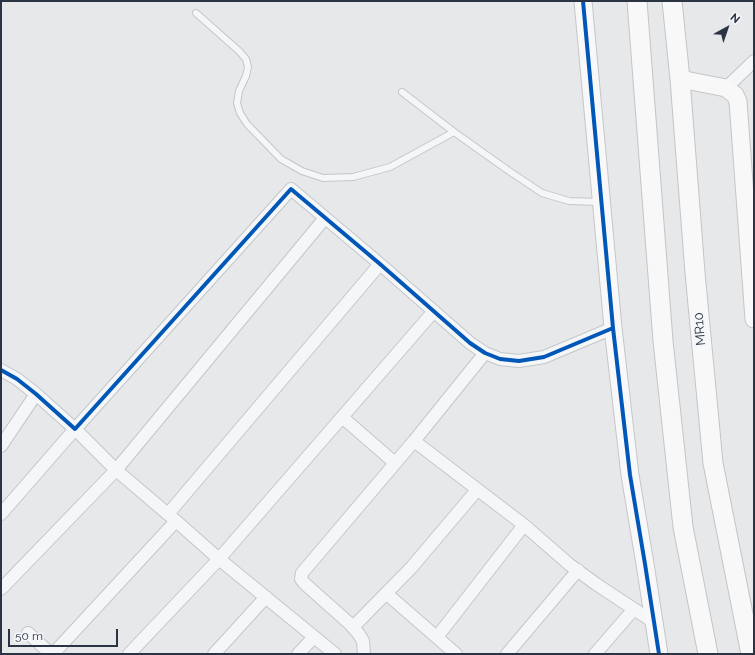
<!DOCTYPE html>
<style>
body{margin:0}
#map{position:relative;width:755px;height:655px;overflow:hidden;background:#e6e8ea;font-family:Raleway,sans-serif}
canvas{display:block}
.frame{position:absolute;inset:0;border:2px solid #2b3445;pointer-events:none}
.north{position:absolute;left:707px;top:8px;width:40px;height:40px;-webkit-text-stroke:3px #f4f6f9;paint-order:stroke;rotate:40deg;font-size:11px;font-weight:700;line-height:16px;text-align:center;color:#2b3445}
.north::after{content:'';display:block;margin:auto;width:14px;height:18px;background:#2b3445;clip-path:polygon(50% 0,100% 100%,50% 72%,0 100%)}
.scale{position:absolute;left:8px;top:629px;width:110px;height:18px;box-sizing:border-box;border:2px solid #2b3445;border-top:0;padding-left:5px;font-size:12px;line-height:14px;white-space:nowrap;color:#2b3445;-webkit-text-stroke:3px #f4f6f9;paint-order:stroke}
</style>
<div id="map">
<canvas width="755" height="655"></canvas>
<div class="frame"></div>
<div class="north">N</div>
<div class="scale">50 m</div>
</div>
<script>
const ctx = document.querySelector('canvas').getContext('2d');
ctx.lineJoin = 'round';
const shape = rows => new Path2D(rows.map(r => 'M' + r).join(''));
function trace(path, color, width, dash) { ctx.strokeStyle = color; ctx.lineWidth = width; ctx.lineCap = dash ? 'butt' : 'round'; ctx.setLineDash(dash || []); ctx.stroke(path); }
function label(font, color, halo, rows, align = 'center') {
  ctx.font = font + ' Raleway,sans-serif'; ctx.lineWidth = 3; ctx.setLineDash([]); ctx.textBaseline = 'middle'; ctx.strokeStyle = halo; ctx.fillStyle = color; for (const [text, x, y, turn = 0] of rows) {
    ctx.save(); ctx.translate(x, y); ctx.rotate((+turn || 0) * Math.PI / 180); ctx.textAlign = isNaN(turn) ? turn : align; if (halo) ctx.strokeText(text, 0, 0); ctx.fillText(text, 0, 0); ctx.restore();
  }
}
const lane = shape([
 [196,13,239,51,246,59,248,67,246,76,239,91,237,103,240,113,247,124,281,159,302,171,323,178,353,177,390,167,454,132],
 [402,92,454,132,509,171,542,193,569,201,600,202]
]);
const street = shape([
 [726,88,754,61],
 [1,370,17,379,36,394,75,429,291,189,380,264,470,343,485,353,500,359,519,361,544,357,613,328],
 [342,417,395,463],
 [414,441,524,525,570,565,596,584,655,623],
 [1,446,36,394],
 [1,514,75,429,116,470,1,589],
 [168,514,380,264],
 [387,594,456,654],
 [353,627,411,568,477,490],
 [28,633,51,654],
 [437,637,524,525],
 [53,654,176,521,116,470,325,218],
 [129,654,219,559,176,521],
 [214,654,266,597],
 [298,654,314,637],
 [335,654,219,559,434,311],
 [364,654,363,641,358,633,350,624,304,583,301,579,302,573,414,441,485,353],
 [507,654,578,570],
 [595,654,634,609]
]);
const secondary = shape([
 [583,1,613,328,630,475,645,564,659,654],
 [680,79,726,88,735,95,738,101,754,319]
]);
const primary = shape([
 [637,1,663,341,683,527,708,654],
 [672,1,680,79,695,273,713,463,751,654]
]);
const cycleway = shape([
 [583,1,613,328,630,475,645,564,659,654],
 [1,370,17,379,36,394,75,429,291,189,380,264,470,343,485,353,500,359,519,361,544,357,613,328]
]);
const streetNames = [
 ["MR10",700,329,-95]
];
trace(lane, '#c4c6c8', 8);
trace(street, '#c4c6c8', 14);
trace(secondary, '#c4c6c8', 19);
trace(primary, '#c2c5c8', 21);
trace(lane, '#f5f6f7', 6);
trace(street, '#f5f6f7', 12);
trace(secondary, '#f8f8f8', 17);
trace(primary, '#f8f8f8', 19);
trace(cycleway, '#0057b8', 4);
label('13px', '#2b3445', '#f4f6f9', streetNames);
</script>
